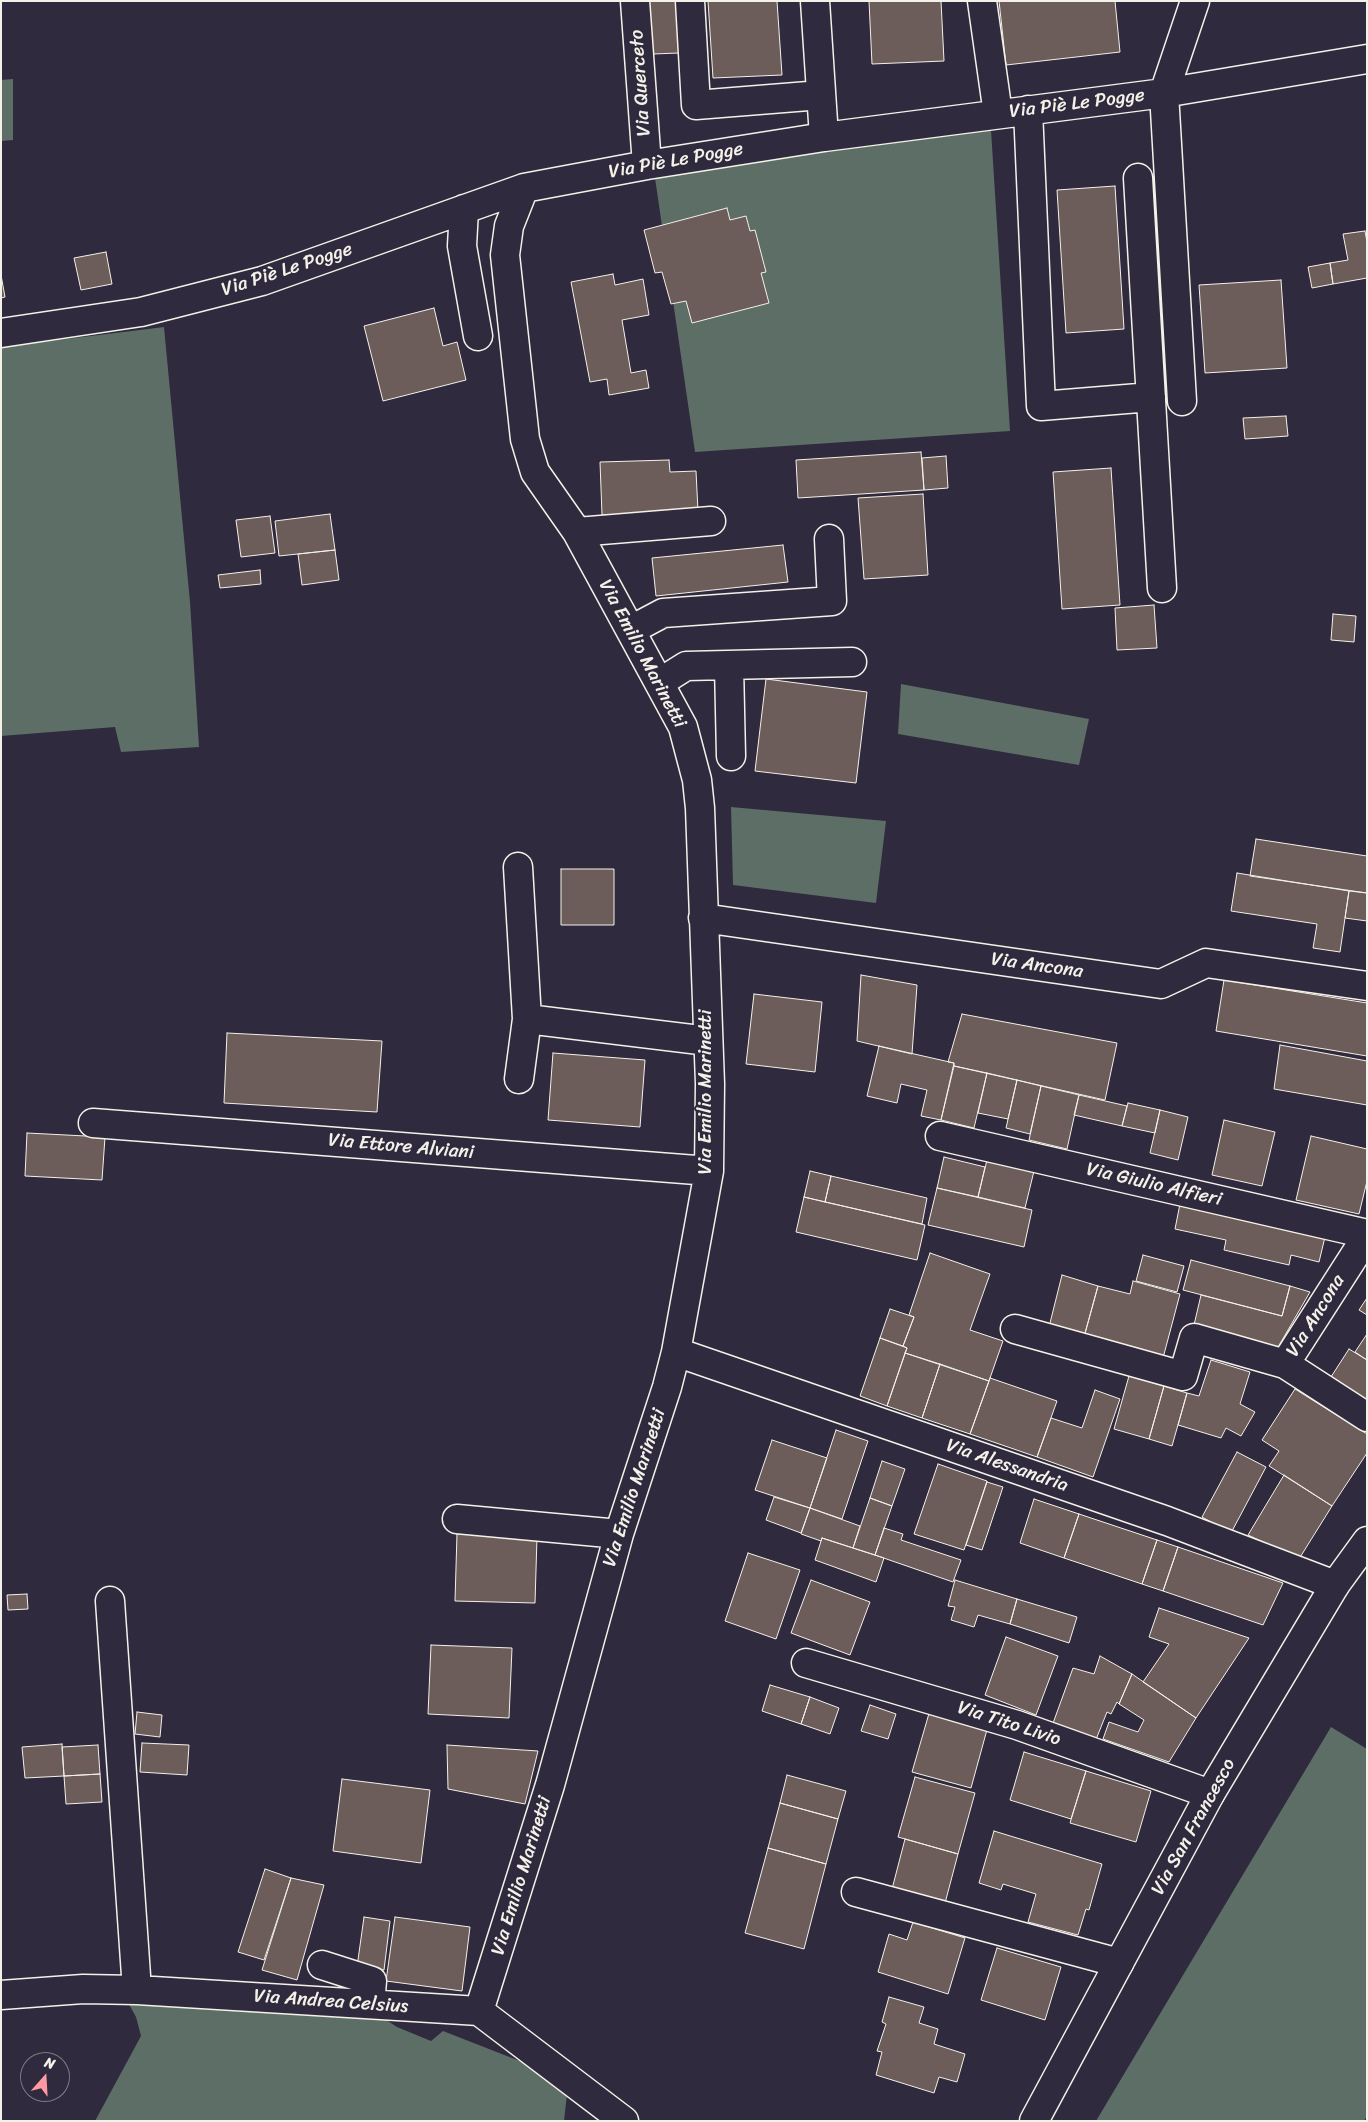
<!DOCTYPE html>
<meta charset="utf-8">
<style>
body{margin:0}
#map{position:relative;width:1368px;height:2122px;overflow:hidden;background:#2f2a3d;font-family:Sriracha,sans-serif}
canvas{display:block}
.frame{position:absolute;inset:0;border:2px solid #f4f1e8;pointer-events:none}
.north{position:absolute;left:20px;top:2052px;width:50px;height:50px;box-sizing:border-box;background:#2f2a3d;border:1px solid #7e7a81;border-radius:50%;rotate:19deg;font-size:14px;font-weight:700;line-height:20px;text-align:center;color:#f4f1e8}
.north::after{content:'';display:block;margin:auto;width:18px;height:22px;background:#ff9aa2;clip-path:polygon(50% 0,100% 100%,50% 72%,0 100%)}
</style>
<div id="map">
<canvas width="1368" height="2122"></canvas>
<div class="frame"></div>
<div class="north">N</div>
</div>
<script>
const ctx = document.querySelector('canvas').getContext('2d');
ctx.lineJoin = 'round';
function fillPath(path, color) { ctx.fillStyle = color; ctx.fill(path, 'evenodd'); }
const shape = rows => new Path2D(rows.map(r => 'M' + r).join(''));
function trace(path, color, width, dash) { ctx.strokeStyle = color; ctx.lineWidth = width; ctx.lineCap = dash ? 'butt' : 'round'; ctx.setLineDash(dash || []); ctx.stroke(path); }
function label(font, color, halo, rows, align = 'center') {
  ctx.font = font + ' Sriracha,sans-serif'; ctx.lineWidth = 4; ctx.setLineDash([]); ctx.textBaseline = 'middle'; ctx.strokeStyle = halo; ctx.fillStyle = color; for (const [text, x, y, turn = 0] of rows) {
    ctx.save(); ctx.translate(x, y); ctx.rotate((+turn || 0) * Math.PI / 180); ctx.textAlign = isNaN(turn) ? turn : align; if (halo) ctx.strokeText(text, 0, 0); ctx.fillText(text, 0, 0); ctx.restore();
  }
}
const green = shape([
 [13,79,13,140,1,141,1,80],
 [991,130,1010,431,695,452,655,178,802,152],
 [164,327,190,602,199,747,121,752,115,727,1,736,1,347],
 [901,684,1089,719,1079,765,898,734],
 [731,807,886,821,876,903,733,885],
 [1331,1727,1367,1749,1367,2116,1364,2121,1096,2121],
 [126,1999,382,2017,397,2027,431,2041,443,2031,535,2067,567,2094,564,2121,95,2121,141,2036,136,2017]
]);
const building = shape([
 [649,1,676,1,679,53,653,54,649,1],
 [708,1,777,1,782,75,713,78,708,1],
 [869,1,941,1,944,61,872,64,869,1],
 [999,1,1115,1,1120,52,1006,65,999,1],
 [1115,186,1124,329,1066,333,1057,190,1115,186],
 [727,208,730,220,746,216,750,231,755,230,766,272,761,273,769,303,692,323,686,301,671,304,662,272,655,273,644,230,727,208],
 [1365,231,1367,242,1367,278,1333,284,1330,263,1348,260,1343,234,1365,231],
 [106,252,112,284,81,290,74,258,106,252],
 [1330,263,1333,284,1312,288,1308,267,1330,263],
 [613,274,615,285,643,279,649,315,622,320,631,373,646,370,649,388,609,395,607,379,590,382,571,282,613,274],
 [1,275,5,297,1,298,1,275],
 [1281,280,1287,368,1205,373,1199,285,1281,280],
 [434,308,443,346,457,342,466,380,383,401,364,326,434,308],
 [1286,416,1288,436,1245,439,1243,418,1286,416],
 [921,452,924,490,798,498,796,460,921,452],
 [946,456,948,488,924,490,922,458,946,456],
 [669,460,670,472,696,471,698,511,602,515,600,462,669,460],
 [1111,468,1120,605,1062,609,1053,472,1111,468],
 [923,494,928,575,864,579,858,498,923,494],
 [330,514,335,550,279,556,275,521,330,514],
 [270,516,275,553,241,557,236,520,270,516],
 [783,545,788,582,656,596,652,558,783,545],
 [335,550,339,580,302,585,298,554,335,550],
 [260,570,261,584,220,588,218,575,260,570],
 [1154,605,1157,648,1117,650,1115,608,1154,605],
 [1333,614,1356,616,1354,642,1331,640,1333,614],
 [766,679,867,692,856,783,755,771,766,679],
 [1256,839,1367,856,1367,893,1250,876,1256,839],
 [561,869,614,869,614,925,561,925,561,869],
 [1237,873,1349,891,1340,952,1313,948,1317,924,1231,911,1237,873],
 [1349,891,1367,893,1367,921,1345,918,1349,891],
 [861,975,917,985,912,1054,857,1041,861,975],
 [1224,980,1367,1003,1367,1056,1216,1031,1224,980],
 [754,994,822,1002,815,1072,746,1064,754,994],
 [962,1014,1117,1043,1105,1100,954,1066,954,1063,948,1062,962,1014],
 [227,1033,382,1041,377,1112,224,1103,227,1033],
 [1280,1045,1367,1061,1367,1105,1274,1089,1280,1045],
 [879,1046,954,1063,941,1120,921,1116,927,1090,901,1084,897,1103,867,1096,879,1046],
 [553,1053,645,1060,640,1127,548,1120,553,1053],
 [954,1066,987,1073,974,1128,941,1120,954,1066],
 [987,1073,1017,1080,1008,1119,978,1113,987,1073],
 [1017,1080,1041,1086,1030,1134,1006,1128,1017,1080],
 [1041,1086,1079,1095,1067,1149,1029,1140,1041,1086],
 [1079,1095,1127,1106,1122,1126,1074,1115,1079,1095],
 [1128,1103,1160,1110,1155,1133,1122,1126,1128,1103],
 [1160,1110,1188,1117,1178,1160,1150,1153,1160,1110],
 [1224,1120,1275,1132,1262,1186,1212,1175,1224,1120],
 [27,1133,105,1137,102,1180,25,1176,27,1133],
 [1311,1136,1367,1149,1367,1181,1359,1214,1296,1200,1311,1136],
 [944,1157,985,1167,978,1197,937,1188,944,1157],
 [987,1160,1034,1171,1025,1208,978,1197,987,1160],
 [810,1171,831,1176,825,1202,804,1197,810,1171],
 [831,1176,927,1198,922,1224,825,1202,831,1176],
 [937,1188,1032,1210,1024,1247,928,1225,937,1188],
 [804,1197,925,1225,917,1260,796,1232,804,1197],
 [1180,1204,1325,1237,1319,1262,1291,1255,1289,1265,1224,1250,1226,1240,1175,1229,1180,1204],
 [930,1253,990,1274,970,1330,1003,1341,989,1381,905,1353,907,1348,903,1346,914,1317,909,1315,930,1253],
 [1143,1255,1184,1266,1177,1292,1136,1281,1143,1255],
 [1191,1260,1290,1286,1282,1316,1183,1290,1191,1260],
 [1062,1275,1098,1286,1084,1337,1049,1327,1062,1275],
 [1133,1281,1180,1294,1163,1358,1084,1337,1098,1286,1130,1294,1133,1281],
 [1290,1286,1310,1292,1277,1349,1194,1325,1201,1295,1282,1316,1290,1286],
 [1367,1298,1367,1315,1359,1310,1367,1298],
 [890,1309,914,1317,903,1346,880,1338,890,1309],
 [1367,1334,1367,1360,1355,1352,1367,1334],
 [880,1338,907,1348,887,1406,860,1396,880,1338],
 [1349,1349,1367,1360,1367,1405,1329,1380,1349,1349],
 [905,1353,940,1364,922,1418,887,1406,905,1353],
 [1211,1360,1250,1372,1240,1404,1255,1412,1241,1436,1226,1428,1221,1438,1178,1425,1187,1393,1199,1396,1211,1360],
 [940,1364,989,1381,970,1434,922,1418,940,1364],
 [1129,1376,1164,1386,1149,1439,1114,1429,1129,1376],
 [990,1378,1057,1401,1037,1457,970,1434,990,1378],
 [1164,1386,1187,1393,1172,1446,1149,1439,1164,1386],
 [1295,1389,1367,1434,1367,1453,1332,1506,1269,1466,1279,1451,1262,1440,1295,1389],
 [1095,1390,1120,1399,1093,1477,1037,1457,1051,1418,1082,1428,1095,1390],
 [836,1430,868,1441,842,1519,810,1508,836,1430],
 [772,1440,827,1458,810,1508,755,1490,772,1440],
 [1237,1452,1266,1467,1231,1533,1202,1517,1237,1452],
 [882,1461,905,1469,892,1506,870,1498,882,1461],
 [938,1464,987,1481,964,1550,914,1534,938,1464],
 [1284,1475,1332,1506,1299,1559,1248,1535,1284,1475],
 [987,1482,1003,1487,982,1550,966,1545,987,1482],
 [774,1497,810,1508,801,1533,766,1520,774,1497],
 [870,1498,892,1506,875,1555,853,1548,870,1498],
 [1034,1499,1079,1514,1064,1558,1020,1543,1034,1499],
 [810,1508,860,1526,853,1548,822,1538,821,1541,801,1534,810,1508],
 [1079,1514,1157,1540,1142,1584,1064,1558,1079,1514],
 [884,1528,903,1534,901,1540,961,1560,953,1582,875,1555,884,1528],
 [457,1534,537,1537,535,1603,455,1601,457,1534],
 [822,1538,884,1558,876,1582,815,1560,822,1538],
 [1157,1540,1178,1547,1163,1591,1142,1584,1157,1540],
 [1178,1547,1283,1583,1263,1625,1163,1591,1178,1547],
 [748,1553,800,1570,776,1639,725,1621,748,1553],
 [811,1580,870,1602,850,1655,791,1633,811,1580],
 [955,1580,1017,1599,1010,1624,978,1615,974,1627,951,1620,955,1607,948,1606,955,1580],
 [27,1594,28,1609,8,1610,7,1595,27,1594],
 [1017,1599,1077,1617,1069,1643,1010,1624,1017,1599],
 [1159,1608,1249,1638,1196,1718,1143,1682,1169,1644,1149,1637,1159,1608],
 [1006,1637,1058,1656,1036,1715,985,1695,1006,1637],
 [431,1645,512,1648,509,1718,428,1714,431,1645],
 [1100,1656,1132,1674,1119,1704,1117,1702,1111,1714,1107,1712,1095,1742,1052,1726,1073,1668,1094,1674,1100,1656],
 [1132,1674,1196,1718,1169,1762,1103,1739,1109,1722,1138,1732,1144,1720,1119,1704,1132,1674],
 [770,1685,810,1697,801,1724,762,1711,770,1685],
 [810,1697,839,1708,830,1734,801,1724,810,1697],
 [870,1705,896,1714,888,1739,861,1731,870,1705],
 [930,1710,988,1726,971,1788,912,1772,930,1710],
 [137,1712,162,1715,160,1737,135,1734,137,1712],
 [142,1743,189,1745,187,1775,140,1772,142,1743],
 [62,1744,64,1776,25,1778,22,1747,62,1744],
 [98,1745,100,1774,64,1776,62,1747,98,1745],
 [447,1745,538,1751,525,1804,448,1789,447,1745],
 [1024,1752,1086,1771,1071,1819,1010,1800,1024,1752],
 [1086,1771,1151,1791,1136,1842,1070,1823,1086,1771],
 [100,1774,102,1802,66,1804,64,1776,100,1774],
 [787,1775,846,1791,838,1819,780,1803,787,1775],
 [915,1777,975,1793,958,1854,898,1837,915,1777],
 [342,1779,430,1790,421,1863,333,1851,342,1779],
 [780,1803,838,1819,826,1864,768,1848,780,1803],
 [994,1831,1102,1864,1089,1910,1086,1909,1078,1935,1028,1922,1036,1894,1003,1884,1001,1890,979,1883,994,1831],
 [905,1839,958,1854,944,1907,891,1893,905,1839],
 [768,1848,826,1864,804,1949,745,1933,768,1848],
 [265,1869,291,1878,264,1960,238,1952,265,1869],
 [291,1878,324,1885,297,1980,262,1970,291,1878],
 [364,1917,390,1921,384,1970,357,1967,364,1917],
 [395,1917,470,1927,462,1991,386,1981,395,1917],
 [913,1922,965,1938,948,1994,878,1972,889,1934,907,1940,913,1922],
 [997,1948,1061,1967,1045,2020,981,2000,997,1948],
 [889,1997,924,2007,919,2023,938,2029,934,2044,965,2054,957,2082,939,2077,934,2093,876,2075,882,2052,877,2051,886,2024,882,2022,889,1997]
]);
const minor = shape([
 [635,1,647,165],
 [690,1,696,105,821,95],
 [815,1,824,137],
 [982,1,998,114],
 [1028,110,1041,406,1151,397],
 [1138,178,1162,588],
 [464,209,462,246,478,336],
 [1,333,141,312,262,281,524,188,647,165,824,137,1164,93,1367,59],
 [1182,401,1164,93,1195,1],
 [577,532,711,521],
 [631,630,663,613,832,601,829,539],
 [729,665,731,756],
 [659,683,686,666,852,662],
 [518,867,527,1019,519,1079],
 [703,918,1161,984,1206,963,1367,986],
 [527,1019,708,1041],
 [93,1123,709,1171],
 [940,1136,1367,1234],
 [1367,1236,1285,1364,1367,1417],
 [1015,1329,1183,1376,1194,1338,1285,1364],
 [676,1352,1167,1521,1335,1585],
 [457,1519,619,1534],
 [110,1601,137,1990],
 [806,1663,1017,1725,1210,1794],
 [856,1892,1119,1963],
 [322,1965,372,1981,370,2004],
 [1,1995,83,1989,137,1990,479,2011,624,2121],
 [479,2011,550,1785,619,1534,667,1387,676,1352,709,1171,710,1084,700,808,697,780,683,727,577,532,535,472,525,439,505,255,509,226,524,188]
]);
const major = shape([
 [1034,2121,1210,1794,1335,1585,1367,1541]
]);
const streetNames = [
 ["Via Querceto",641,83,-94],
 ["Via Piè Le Pogge",1077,104,-7],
 ["Via Piè Le Pogge",676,161,-10],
 ["Via Piè Le Pogge",287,270,-18],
 ["Via Emilio Marinetti",642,654,62],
 ["Via Ancona",1037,966,8],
 ["Via Emilio Marinetti",706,1092,-90],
 ["Via Ettore Alviani",401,1147,5],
 ["Via Giulio Alfieri",1154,1185,13],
 ["Via Ancona",1316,1316,-58],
 ["Via Alessandria",1007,1466,19],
 ["Via Emilio Marinetti",635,1488,-72],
 ["Via Tito Livio",1009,1724,18],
 ["Via San Francesco",1194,1827,-61],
 ["Via Emilio Marinetti",522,1876,-73],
 ["Via Andrea Celsius",331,2002,4]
];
fillPath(green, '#5d6e66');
fillPath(building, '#6c5d5a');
trace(building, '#f4f1e8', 1);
trace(minor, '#f4f1e8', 31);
trace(major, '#f4f1e8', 31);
trace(minor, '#2f2a3d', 28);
trace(major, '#2f2a3d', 28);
label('19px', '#f4f1e8', '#2f2a3d', streetNames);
</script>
